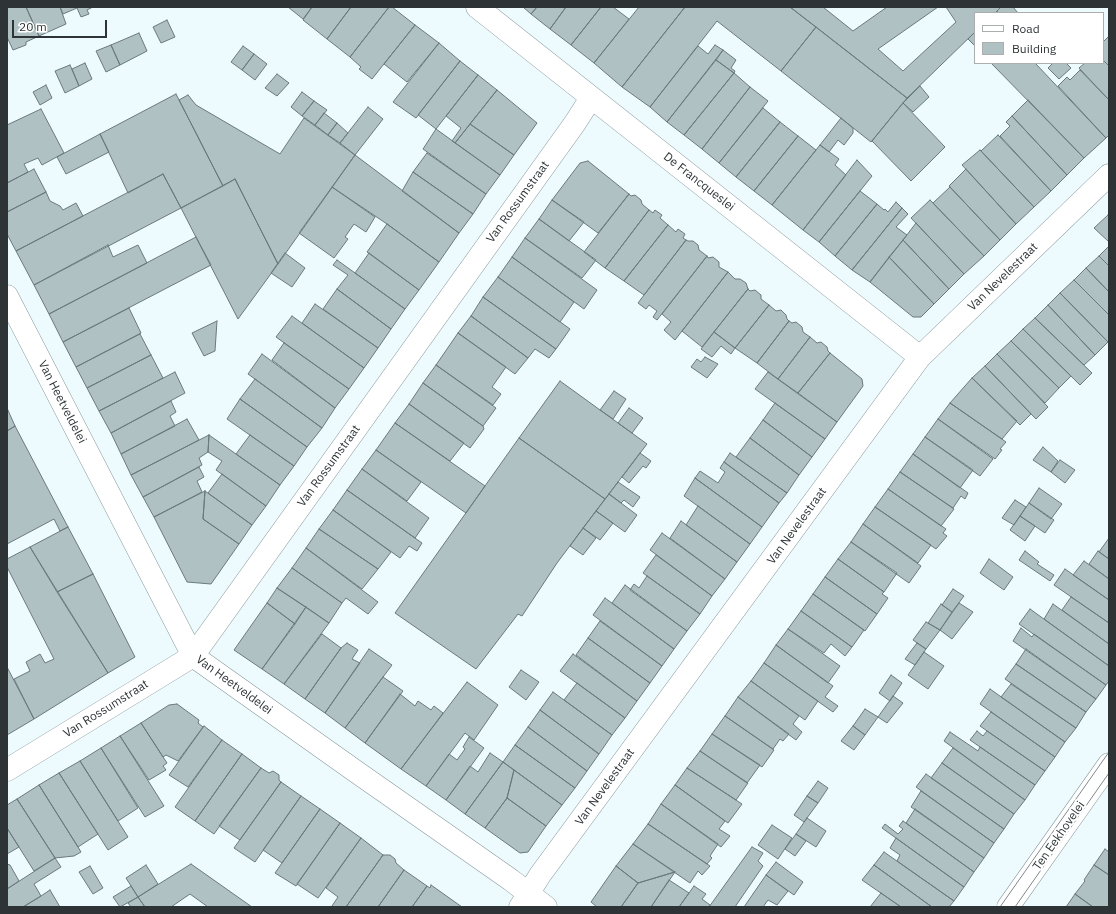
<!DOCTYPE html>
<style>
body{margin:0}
#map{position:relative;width:1116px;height:914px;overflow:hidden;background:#edfbfe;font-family:"IBM Plex Sans",sans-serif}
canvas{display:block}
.frame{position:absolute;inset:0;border:8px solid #2e3436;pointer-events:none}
.legend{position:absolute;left:974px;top:12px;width:130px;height:52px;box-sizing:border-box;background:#fff;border:1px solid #abaeaf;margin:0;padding:5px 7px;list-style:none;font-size:12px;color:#2e3436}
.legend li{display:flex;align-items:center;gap:8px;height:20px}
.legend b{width:20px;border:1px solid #abaeaf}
.scale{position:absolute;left:12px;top:20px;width:95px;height:18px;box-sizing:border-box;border:2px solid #2e3436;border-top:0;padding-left:5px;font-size:12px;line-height:14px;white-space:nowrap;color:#2e3436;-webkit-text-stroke:3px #fff;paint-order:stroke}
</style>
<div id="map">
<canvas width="1116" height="914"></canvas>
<div class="frame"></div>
<ul class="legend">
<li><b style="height:5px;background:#fff"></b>Road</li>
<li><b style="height:11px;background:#b0c1c4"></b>Building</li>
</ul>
<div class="scale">20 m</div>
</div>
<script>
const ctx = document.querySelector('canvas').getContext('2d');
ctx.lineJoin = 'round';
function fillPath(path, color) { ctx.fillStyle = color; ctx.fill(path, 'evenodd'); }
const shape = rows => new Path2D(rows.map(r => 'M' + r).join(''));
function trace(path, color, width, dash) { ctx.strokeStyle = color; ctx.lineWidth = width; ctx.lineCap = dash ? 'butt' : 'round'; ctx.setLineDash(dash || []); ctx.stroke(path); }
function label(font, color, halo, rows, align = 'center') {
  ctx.font = font + ' "IBM Plex Sans",sans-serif'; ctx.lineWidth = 4; ctx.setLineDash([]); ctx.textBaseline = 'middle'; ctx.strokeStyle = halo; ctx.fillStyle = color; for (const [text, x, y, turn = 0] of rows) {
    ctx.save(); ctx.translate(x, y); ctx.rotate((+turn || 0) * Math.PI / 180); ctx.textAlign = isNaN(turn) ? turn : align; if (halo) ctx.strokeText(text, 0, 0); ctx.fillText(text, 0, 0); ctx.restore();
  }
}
const building = shape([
 [7,7,26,7,39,36,26,42,26,45,13,50,7,37,7,7],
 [26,7,60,7,66,24,39,36,26,7],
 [60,7,93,7,87,10,89,14,81,17,77,8,63,14,60,7],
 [288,7,312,7,303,19,288,7],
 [312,7,351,7,327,39,303,20,312,7],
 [351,7,389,7,350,57,327,39,351,7],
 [389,7,392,7,415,25,372,79,359,69,361,67,350,57,389,7],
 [523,7,537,7,531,14,523,7],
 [537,7,566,7,550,29,531,14,537,7],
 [566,7,601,7,571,45,550,29,566,7],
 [601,7,613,7,629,19,594,63,571,45,601,7],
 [639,7,685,7,622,87,594,63,639,7],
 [685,7,790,7,816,27,781,71,717,21,650,107,622,87,685,7],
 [790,7,823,7,853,31,887,7,938,7,878,49,903,71,956,22,946,7,1001,7,995,13,975,13,975,32,907,98,790,7],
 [1001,7,1013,7,1018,13,998,13,997,11,1001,7],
 [167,20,175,37,161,43,153,27,167,20],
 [415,25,439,43,407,82,384,64,415,25],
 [816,27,907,98,871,142,781,71,816,27],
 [975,32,975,46,968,39,975,32],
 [139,33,147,51,120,65,111,45,139,33],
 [1109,36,1109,66,1103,60,1103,42,1109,36],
 [439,43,460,61,416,118,393,102,439,43],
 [111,45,120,65,106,72,96,51,111,45],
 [715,45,723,50,667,122,650,107,698,46,708,54,715,45],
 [243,46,254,54,242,70,231,62,243,46],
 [723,50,736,60,731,68,735,71,734,73,716,60,723,50],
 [254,54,267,64,255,80,242,70,254,54],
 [716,60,734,73,684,135,667,122,716,60],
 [1103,60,1109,66,1109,100,1079,68,1085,63,1103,63,1103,60],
 [460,61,478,75,436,129,418,115,460,61],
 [85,63,92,79,79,86,72,69,85,63],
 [991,63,1035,63,1106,138,1084,158,991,63],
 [1053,63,1066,63,1071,68,1059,79,1048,68,1053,63],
 [70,65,79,86,65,93,55,71,70,65],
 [1080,70,1109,100,1109,135,1106,138,1058,86,1067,77,1070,80,1080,70],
 [734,73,750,87,702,149,684,135,734,73],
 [277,74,289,83,277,96,265,88,277,74],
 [478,75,497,90,455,143,452,141,461,128,446,116,478,75],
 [46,85,52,98,40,105,33,92,46,85],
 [920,86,929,97,913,112,903,103,920,86],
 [750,87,768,101,719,163,702,149,750,87],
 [497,90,537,123,514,155,470,124,497,90],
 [302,92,314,101,302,116,291,107,302,92],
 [176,94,223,186,181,208,163,174,128,193,100,134,176,94],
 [188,95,196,105,280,154,304,118,355,155,278,264,235,179,223,186,179,100,188,95],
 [1028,100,1084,158,1067,175,1012,116,1028,100],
 [314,101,327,110,315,125,302,116,314,101],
 [903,103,945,147,911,181,872,141,903,103],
 [368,107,383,119,355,155,340,143,368,107],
 [763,108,780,122,736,177,719,163,763,108],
 [41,109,64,153,42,165,38,158,24,164,28,172,7,183,7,125,41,109],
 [324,113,337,123,328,135,315,125,324,113],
 [1012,116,1067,175,1051,191,1000,136,1010,126,1006,122,1012,116],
 [841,118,853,128,853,133,844,145,838,140,829,152,820,145,841,118],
 [780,122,798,136,754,191,736,177,780,122],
 [337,123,348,133,340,143,328,135,337,123],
 [470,124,514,155,500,175,455,143,470,124],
 [436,129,500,175,486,194,423,149,436,129],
 [100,134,109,152,66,174,57,157,100,134],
 [998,135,1051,191,1034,207,981,151,998,135],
 [798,136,816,150,772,205,754,191,798,136],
 [820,145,839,159,835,165,846,175,803,230,772,205,820,145],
 [980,150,1034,207,1016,224,962,165,980,150],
 [427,153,486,194,473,214,413,172,427,153],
 [355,155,459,233,439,262,387,224,332,187,355,155],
 [857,160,872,176,819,242,803,230,857,160],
 [588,161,629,194,598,233,552,200,580,163,588,161],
 [34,169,46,192,7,212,7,183,34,169],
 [966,169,1016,224,1000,240,949,186,966,169],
 [413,172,473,214,459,233,402,191,413,172],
 [163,174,181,208,34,285,16,251,163,174],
 [235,179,278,264,238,319,181,208,235,179],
 [332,187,375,217,366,232,354,224,345,237,348,239,334,258,299,233,332,187],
 [950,187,1000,240,984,256,933,203,950,187],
 [860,191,877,204,835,256,819,242,860,191],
 [46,192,50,201,60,206,63,210,76,203,83,216,16,251,7,234,7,212,46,192],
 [629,194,631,196,635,195,641,200,642,204,649,210,605,268,584,252,629,194],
 [552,200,584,222,569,241,539,219,552,200],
 [930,200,984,256,964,274,911,218,930,200],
 [896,202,902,208,852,270,835,256,877,204,884,210,885,209,888,212,896,202],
 [902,208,908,214,896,227,907,235,870,282,852,270,902,208],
 [649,210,653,213,655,210,662,215,660,218,668,225,624,281,605,268,649,210],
 [1108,215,1109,216,1109,242,1094,228,1108,215],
 [539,219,596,260,582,278,525,238,539,219],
 [916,223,964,274,949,289,903,240,916,223],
 [387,224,439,262,419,290,367,252,387,224],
 [668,225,676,232,678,229,685,234,683,238,686,240,644,295,624,281,668,225],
 [196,237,211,265,63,342,49,314,196,237],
 [525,238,597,290,584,309,512,257,525,238],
 [686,240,688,241,693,241,698,245,699,250,707,256,657,320,653,317,657,311,649,305,646,309,638,303,686,240],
 [903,240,949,289,934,304,889,257,903,240],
 [108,245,113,257,138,245,147,263,49,314,34,285,108,245],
 [1109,246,1109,266,1099,256,1109,246],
 [285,253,305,268,292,287,271,273,285,253],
 [369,253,419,290,405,309,355,273,369,253],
 [707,256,708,258,713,257,719,262,719,267,728,272,675,340,664,330,671,322,662,314,707,256],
 [1099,256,1109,266,1109,292,1086,268,1099,256],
 [512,257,574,302,560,322,498,277,512,257],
 [889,257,934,304,921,317,913,317,870,282,889,257],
 [337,260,405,309,391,329,337,289,348,275,333,265,337,260],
 [1086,268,1109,292,1109,315,1074,280,1086,268],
 [728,272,735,279,740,279,746,283,748,289,702,347,682,331,728,272],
 [498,277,570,329,556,349,483,297,498,277],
 [1074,280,1109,315,1109,341,1108,342,1060,293,1074,280],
 [337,289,391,329,378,348,323,309,337,289],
 [748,289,750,291,755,290,761,295,761,299,769,305,735,348,714,332,748,289],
 [1060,293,1108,342,1095,355,1048,305,1060,293],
 [483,297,556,349,549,358,535,349,528,358,471,316,483,297],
 [315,304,378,348,364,368,302,323,315,304],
 [769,305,776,311,781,310,786,315,787,319,789,321,757,363,735,348,769,305],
 [1048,305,1095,355,1084,365,1035,318,1048,305],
 [129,308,141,333,76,367,63,342,129,308],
 [292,316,364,368,349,389,276,337,292,316],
 [471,316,528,358,515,374,458,333,471,316],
 [1035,318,1092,373,1080,385,1023,329,1035,318],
 [217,321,215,351,204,356,192,333,217,321],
 [789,321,792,323,796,322,802,327,803,332,810,337,778,379,757,363,789,321],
 [1023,329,1071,376,1059,388,1011,341,1023,329],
 [714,332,735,348,731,354,721,346,712,357,701,349,714,332],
 [458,333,506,367,492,387,501,394,493,405,436,365,458,333],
 [140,334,151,355,87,388,76,367,140,334],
 [810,337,817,343,821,342,827,347,828,351,830,353,798,393,778,379,810,337],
 [1011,341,1059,388,1045,403,997,354,1011,341],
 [284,343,349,389,335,408,272,360,284,343],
 [830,353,862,379,863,386,837,422,798,393,830,353],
 [262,354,335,408,322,428,248,374,262,354],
 [997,354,1048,407,1036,419,985,366,997,354],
 [151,355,163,378,99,411,87,388,151,355],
 [705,357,718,364,707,378,691,367,697,359,701,362,705,357],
 [436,365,496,408,483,426,423,383,436,365],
 [985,366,1031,414,1020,425,972,378,985,366],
 [175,372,185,393,111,433,99,411,175,372],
 [768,372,837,422,825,439,755,389,768,372],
 [972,378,1017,421,1002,439,950,403,972,378],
 [255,379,322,428,307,447,240,399,255,379],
 [560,381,647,444,605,499,519,438,560,381],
 [423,383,483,426,484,429,470,448,409,404,423,383],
 [614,391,626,399,613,419,600,410,614,391],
 [240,399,307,447,294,466,227,419,240,399],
 [171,401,176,412,170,416,175,426,121,454,111,433,171,401],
 [775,403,825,439,812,457,763,420,775,403],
 [950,403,1006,442,1000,449,1002,450,995,459,938,419,950,403],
 [409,404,464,443,450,461,395,423,409,404],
 [7,408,15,426,7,431,7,408],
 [629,408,643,418,632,433,618,423,629,408],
 [187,419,199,440,131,475,121,454,187,419],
 [938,419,993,459,980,476,925,437,938,419],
 [763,420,812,457,799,475,750,438,763,420],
 [395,423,485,486,466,513,376,450,395,423],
 [15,426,68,527,60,531,54,519,7,544,7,431,15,426],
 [209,435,208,452,199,458,202,465,143,497,131,475,209,435],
 [209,435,280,485,266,506,216,470,222,461,208,452,209,435],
 [250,435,294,466,280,485,236,454,250,435],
 [925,437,973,470,960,488,913,454,925,437],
 [519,438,605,499,557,563,522,616,518,614,476,669,395,613,519,438],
 [750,438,799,475,787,493,736,457,750,438],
 [1043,447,1058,461,1051,472,1033,460,1043,447],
 [376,450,421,482,407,501,362,469,376,450],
 [640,453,651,461,646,468,643,466,629,483,622,477,640,453],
 [730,453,787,493,779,503,724,462,730,453],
 [913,454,968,493,965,499,961,496,953,508,900,472,913,454],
 [1060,460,1075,470,1065,483,1051,472,1060,460],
 [724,462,779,503,762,527,695,478,700,471,718,483,725,472,720,468,724,462],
 [199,467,204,477,197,481,202,492,154,517,143,497,199,467],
 [362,469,429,518,415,538,347,490,362,469],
 [900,472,954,509,941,526,888,489,900,472],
 [222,474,266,506,252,525,208,493,222,474],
 [695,478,762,527,750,544,684,496,695,478],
 [618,482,640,497,633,507,624,500,621,503,609,494,618,482],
 [1039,488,1062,504,1051,519,1029,503,1039,488],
 [888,489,946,529,943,533,947,536,936,549,875,507,888,489],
 [347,490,422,543,417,551,409,546,400,558,333,510,347,490],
 [205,491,203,519,239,544,211,584,187,582,154,517,205,491],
 [205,491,252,525,239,544,203,519,205,491],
 [609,494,637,515,625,532,596,511,609,494],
 [1015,500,1026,507,1014,525,1002,518,1015,500],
 [1029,503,1054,520,1045,533,1020,516,1029,503],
 [698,506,750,544,737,562,686,525,698,506],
 [875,507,931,545,918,563,863,524,875,507],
 [333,510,391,552,378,569,319,529,333,510],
 [596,511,613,523,600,540,583,528,596,511],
 [1020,516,1035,526,1025,541,1010,530,1020,516],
 [681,521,737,562,725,579,670,538,681,521],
 [863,524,921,566,909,583,851,542,863,524],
 [68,527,93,574,57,592,30,547,68,527],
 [583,528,596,538,583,555,570,546,583,528],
 [319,529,378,569,362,589,306,548,319,529],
 [662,533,725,579,712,596,650,550,662,533],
 [1109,538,1109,559,1099,552,1109,538],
 [851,542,897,573,884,592,838,559,851,542],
 [30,547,108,673,34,719,14,679,30,671,26,662,40,654,45,663,54,659,7,567,7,559,30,547],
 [306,548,378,602,368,614,346,598,342,603,292,568,306,548],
 [1025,551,1039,562,1037,564,1054,575,1050,581,1019,560,1025,551],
 [1098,551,1109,559,1109,579,1089,564,1098,551],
 [656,555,712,596,700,614,643,573,656,555],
 [838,559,884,592,882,594,888,598,877,614,825,577,838,559],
 [989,559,1013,577,1004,590,980,573,989,559],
 [1084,561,1109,579,1109,600,1073,575,1084,561],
 [292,568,342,603,329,623,277,588,292,568],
 [1065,569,1109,600,1109,623,1054,585,1065,569],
 [93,574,135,657,108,673,57,592,93,574],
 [647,576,700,614,687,631,630,590,634,584,639,588,647,576],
 [825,577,877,614,865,631,813,594,825,577],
 [625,585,687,631,674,649,612,603,625,585],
 [277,588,306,607,295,624,267,603,277,588],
 [953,589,964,596,952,612,942,605,953,589],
 [813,594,864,630,852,647,801,611,813,594],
 [1071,597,1109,623,1109,644,1062,610,1071,597],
 [605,598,674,649,662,666,593,615,605,598],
 [267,603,295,624,262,669,234,650,267,603],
 [959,603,973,612,952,639,940,630,959,603],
 [941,604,952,612,940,630,928,623,941,604],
 [1053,604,1109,644,1109,666,1044,619,1053,604],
 [306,607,329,623,284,684,262,669,306,607],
 [1030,609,1109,666,1109,681,1106,685,1019,624,1030,609],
 [801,611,852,647,845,656,831,644,824,653,788,629,801,611],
 [600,621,662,666,650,683,588,638,600,621],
 [926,622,940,630,926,649,913,640,926,622],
 [1021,628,1032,637,1034,634,1106,685,1096,699,1013,641,1021,628],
 [788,629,840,666,828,683,776,645,788,629],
 [322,634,341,648,305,699,284,684,322,634],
 [588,638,650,683,637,701,576,655,588,638],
 [347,643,358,650,352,659,360,663,325,713,305,699,341,648,347,643],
 [917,643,926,649,915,665,905,659,917,643],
 [776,645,833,686,825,697,838,706,833,712,764,663,776,645],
 [369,649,392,665,345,728,325,713,369,649],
 [1026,649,1096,699,1086,712,1016,664,1026,649],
 [924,652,944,666,928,689,908,675,924,652],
 [573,654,637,701,625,718,560,671,573,654],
 [764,663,818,701,805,720,751,681,764,663],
 [1016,664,1086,712,1076,728,1005,679,1016,664],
 [7,667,34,719,7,735,7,667],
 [521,670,539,682,526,700,509,687,521,670],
 [891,675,902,683,890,701,879,693,891,675],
 [383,677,403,691,365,743,345,728,383,677],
 [751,681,799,716,793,724,802,732,796,740,738,697,751,681],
 [467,682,498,705,474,740,465,733,426,786,401,769,467,682],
 [577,683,625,718,612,735,564,700,577,683],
 [1011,684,1076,728,1065,742,1001,697,1011,684],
 [990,689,1065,742,1055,757,980,704,990,689],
 [553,692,612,735,599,754,540,710,553,692],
 [400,694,415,706,418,701,431,710,434,706,443,713,401,769,365,743,400,694],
 [893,696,903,703,887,723,878,717,893,696],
 [738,697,789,734,783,741,780,739,773,749,725,716,738,697],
 [177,704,199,720,198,723,203,727,178,761,166,755,163,757,141,723,169,705,177,704],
 [865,709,878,717,865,735,853,726,865,709],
 [540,710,599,754,587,771,528,727,540,710],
 [991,712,1055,757,1045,771,980,726,991,712],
 [725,716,774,750,762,767,712,734,725,716],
 [141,723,167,763,163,766,166,770,149,780,120,736,141,723],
 [204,726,222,740,188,787,169,775,204,726],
 [853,726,865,735,854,750,841,741,853,726],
 [528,727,587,771,575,788,515,745,528,727],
 [977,731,983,736,987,731,1045,771,1035,785,970,740,977,731],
 [950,732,978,751,980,747,1035,785,1025,800,944,741,950,732],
 [712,734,760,765,747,783,700,751,712,734],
 [120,736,164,806,145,817,101,748,120,736],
 [469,737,484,748,446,800,426,786,449,754,457,760,465,749,463,747,469,737],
 [222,740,242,754,195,821,175,807,222,740],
 [515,745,575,788,562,805,503,762,515,745],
 [101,748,138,808,118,821,80,761,101,748],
 [953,748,1025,800,1014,814,942,763,953,748],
 [700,751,748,783,736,800,687,768,700,751],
 [490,753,503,762,465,814,446,800,470,766,478,772,490,753],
 [242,754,261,768,214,834,195,821,242,754],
 [80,761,128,837,108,850,59,773,80,761],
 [503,762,514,770,507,798,485,828,465,814,503,762],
 [942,763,1014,814,1004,829,931,778,942,763],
 [261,768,269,773,273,771,279,775,279,780,281,782,240,840,219,826,261,768],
 [687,768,742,804,728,823,675,785,687,768],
 [514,770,562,805,546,826,507,798,514,770],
 [59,773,98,834,78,847,39,785,59,773],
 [926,774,1004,829,994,843,916,787,926,774],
 [818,781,828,788,818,803,807,796,818,781],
 [281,782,301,796,255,862,234,848,281,782],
 [39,785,78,847,81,852,74,856,55,858,17,799,39,785],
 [675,785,725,821,719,829,730,836,721,847,661,804,675,785],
 [921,791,994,843,984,858,911,807,921,791],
 [301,796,320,809,282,863,263,850,301,796],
 [807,796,818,803,804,822,794,815,807,796],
 [507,798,546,826,528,852,520,853,485,828,507,798],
 [17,799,55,858,34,871,7,828,7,805,17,799],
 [661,804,718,844,710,856,712,858,707,864,648,824,661,804],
 [320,809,340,823,296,886,275,873,320,809],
 [915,809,984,858,974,872,906,823,915,809],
 [807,818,826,831,816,847,796,834,807,818],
 [903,821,974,872,964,887,882,828,885,824,898,834,903,829,899,826,903,821],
 [340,823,361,838,318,898,297,884,340,823],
 [648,824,707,864,710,866,702,875,698,871,690,883,633,844,648,824],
 [772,825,792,838,778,859,758,845,772,825],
 [7,828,19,847,7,854,7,828],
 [796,834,806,841,795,856,785,849,796,834],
 [361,838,383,855,346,907,334,907,332,906,338,897,326,888,361,838],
 [896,838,964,887,954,901,897,861,900,855,890,848,896,838],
 [633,844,675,872,638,883,616,866,633,844],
 [752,847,763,853,758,861,763,866,735,907,709,907,752,847],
 [1105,849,1109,852,1109,875,1094,865,1105,849],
 [884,852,954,901,949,907,932,907,874,865,884,852],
 [383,855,390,855,395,859,396,863,404,870,378,907,346,907,383,855],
 [55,858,61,867,34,884,41,896,23,907,7,907,7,889,55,858],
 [776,862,803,882,794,895,766,875,776,862],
 [7,864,10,865,19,881,7,889,7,864],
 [191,864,252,907,208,907,190,894,171,907,145,907,138,897,191,864],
 [146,865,158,884,138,897,126,878,146,865],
 [874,865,932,907,901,907,862,880,874,865],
 [1094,865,1109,875,1109,907,1093,907,1075,894,1085,881,1084,880,1094,865],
 [90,866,103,888,93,894,79,872,90,866],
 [616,866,638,883,621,907,597,907,591,902,616,866],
 [404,870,427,886,412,907,378,907,404,870],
 [675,872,651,907,621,907,638,883,675,872],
 [766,875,788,891,777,905,768,900,763,907,744,907,766,875],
 [669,880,689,893,679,907,651,907,669,880],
 [431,885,462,907,412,907,427,886,430,888,431,885],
 [131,886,138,897,120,907,113,897,131,886],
 [694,886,706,894,702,899,710,905,709,907,679,907,694,886],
 [50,890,60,907,23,907,41,896,50,890],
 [881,893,901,907,870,907,881,893],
 [1075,894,1093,907,1066,907,1075,894],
 [138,897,145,907,131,907,128,903,138,897]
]);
const minor = shape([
 [477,7,920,357],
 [7,296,193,656,358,773,511,880,546,907],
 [7,770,193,656,575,123,591,98],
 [520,907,540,875,920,357,1109,175]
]);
const tertiary = shape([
 [1008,907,1109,764]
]);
const tram = shape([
 [1000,907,1109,752],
 [1015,907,1109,773]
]);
const streetNames = [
 ["De Francqueslei",699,182,38],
 ["Van Rossumstraat",518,202,-54],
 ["Van Nevelestraat",1003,277,-44],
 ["Van Heetveldelei",62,402,63],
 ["Van Rossumstraat",329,466,-54],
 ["Van Nevelestraat",797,526,-54],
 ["Van Heetveldelei",234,685,36],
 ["Van Rossumstraat",106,709,-32],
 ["Van Nevelestraat",605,787,-54],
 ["Ten Eekhovelei",1059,836,-55]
];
fillPath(building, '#b0c1c4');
trace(building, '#69797d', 1);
trace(minor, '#88989c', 23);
trace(tertiary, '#88989c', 23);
trace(minor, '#fff', 22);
trace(tertiary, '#fff', 22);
trace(tram, '#7f898b', 1);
label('12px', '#2e3436', '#fff', streetNames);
</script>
